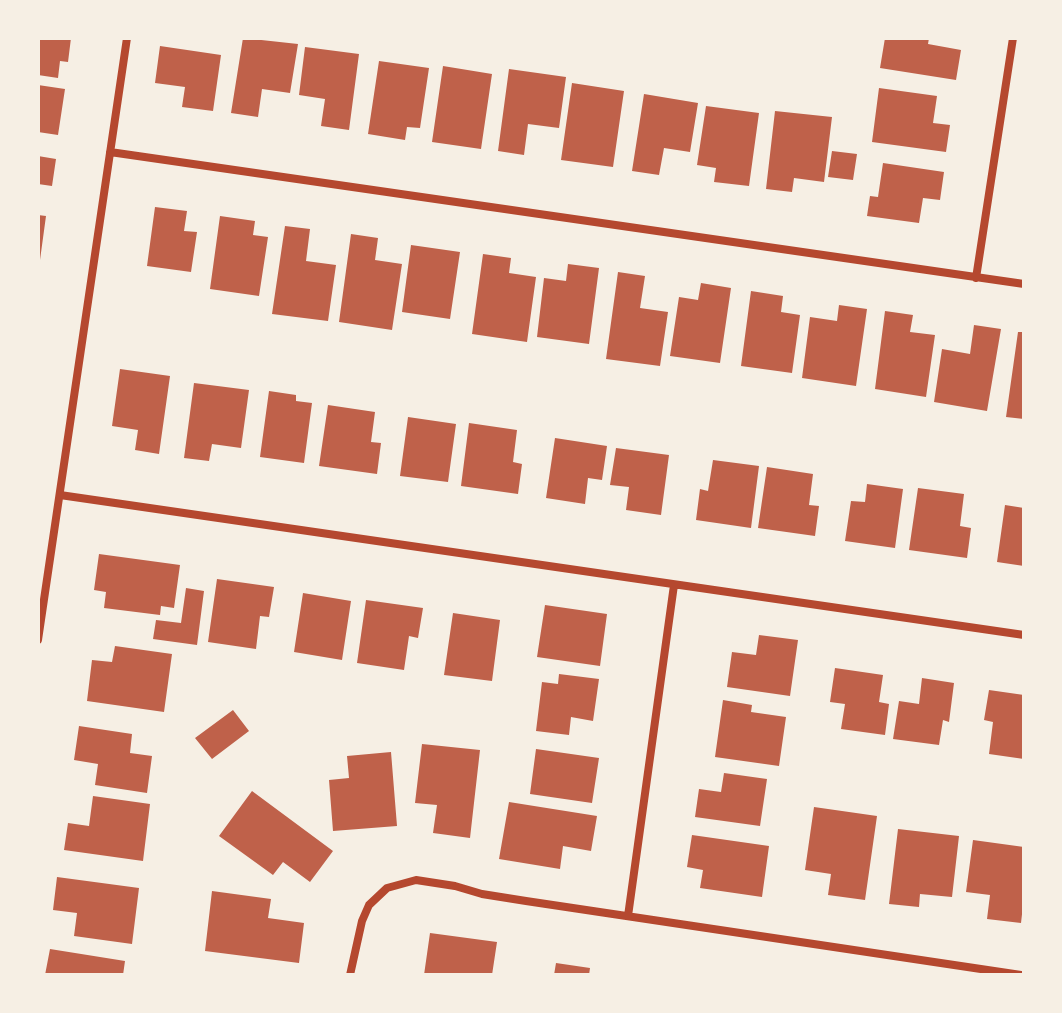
<!DOCTYPE html>
<style>
body{margin:0}
#map{position:relative;width:1062px;height:1013px;overflow:hidden;background:#f6efe4;font-family:Commissioner,sans-serif}
canvas{display:block}
.frame{position:absolute;inset:0;border:40px solid #f6efe4;pointer-events:none}
</style>
<div id="map">
<canvas width="1062" height="1013"></canvas>
<div class="frame"></div>
</div>
<script>
const ctx = document.querySelector('canvas').getContext('2d');
ctx.lineJoin = 'round';
function fillPath(path, color) { ctx.fillStyle = color; ctx.fill(path, 'evenodd'); }
const shape = rows => new Path2D(rows.map(r => 'M' + r).join(''));
function trace(path, color, width, dash) { ctx.strokeStyle = color; ctx.lineWidth = width; ctx.lineCap = dash ? 'butt' : 'round'; ctx.setLineDash(dash || []); ctx.stroke(path); }
const building = shape([
 [38,38,71,38,68,62,60,61,58,78,38,75],
 [243,38,298,44,290,93,262,89,258,117,231,113],
 [885,38,929,38,928,44,961,50,956,80,880,68],
 [160,46,221,55,213,111,182,107,185,87,155,83],
 [305,47,359,54,349,130,321,126,325,99,299,95],
 [379,61,429,68,420,128,407,127,405,140,368,134],
 [443,66,492,74,481,149,432,142],
 [509,69,566,77,559,128,528,124,524,155,498,151],
 [572,83,624,91,613,167,561,160],
 [38,85,65,89,58,135,38,132],
 [879,88,937,96,933,123,950,125,946,152,872,142],
 [644,94,698,103,690,152,664,148,659,175,632,171],
 [706,106,759,113,749,186,714,182,716,168,697,165],
 [775,111,832,117,824,182,794,178,792,192,766,189],
 [832,151,857,154,853,180,828,177],
 [38,156,56,159,52,186,38,184],
 [883,163,944,172,940,200,923,198,919,223,867,216,870,196,878,197],
 [155,207,187,211,184,231,197,232,191,272,147,266],
 [38,215,46,216,40,260,38,260],
 [220,216,255,221,253,235,268,237,259,296,210,289],
 [285,226,310,229,306,261,336,265,328,321,272,314],
 [351,234,378,238,375,260,402,264,392,330,339,322],
 [411,245,460,252,450,319,402,312],
 [483,254,511,258,509,273,536,277,527,342,472,334],
 [568,264,599,268,589,344,537,337,544,278,566,281],
 [618,272,645,276,640,308,668,312,660,366,606,359],
 [701,283,731,288,720,363,670,356,679,297,698,300],
 [751,291,783,296,781,312,800,315,792,373,741,366],
 [839,305,867,309,856,386,802,378,810,317,837,321],
 [885,311,913,315,910,332,935,335,926,397,875,389],
 [974,325,1001,329,987,411,934,402,942,349,970,354],
 [1018,332,1024,332,1024,419,1006,417],
 [120,369,170,376,159,454,135,450,138,430,112,426],
 [194,383,249,390,241,448,212,444,209,461,184,458],
 [269,391,296,395,296,401,312,403,304,463,260,457],
 [328,405,375,412,371,442,381,443,377,474,319,466],
 [408,417,456,424,448,482,400,476],
 [469,423,517,430,513,462,522,464,518,494,461,486],
 [555,438,607,446,602,480,588,478,585,504,546,498],
 [616,448,669,455,661,515,626,510,629,487,610,485],
 [713,460,759,466,751,528,696,520,700,489,708,491],
 [767,467,813,474,809,505,819,506,815,536,758,528],
 [867,484,903,489,895,548,845,541,851,501,865,502],
 [918,488,964,494,960,526,971,528,967,558,909,550],
 [1005,505,1024,508,1024,566,997,562],
 [99,554,180,565,174,608,161,606,160,615,104,608,106,592,94,590],
 [217,579,274,587,269,617,260,616,256,649,208,642],
 [186,588,204,591,197,645,153,639,156,620,181,623],
 [303,593,351,601,342,660,294,652],
 [366,600,423,608,418,638,409,636,404,670,357,663],
 [545,605,607,614,600,666,537,657],
 [453,613,500,620,492,681,444,675],
 [759,635,798,640,790,696,727,687,732,652,756,655],
 [115,646,172,654,164,712,87,701,92,660,112,662],
 [835,668,883,675,879,702,889,704,885,735,841,729,845,704,830,702],
 [559,674,599,679,593,721,571,717,569,735,536,731,542,682,558,684],
 [922,678,954,683,949,722,943,720,939,745,893,739,899,701,919,704],
 [989,690,1024,695,1024,759,989,754,993,722,984,720],
 [723,700,752,705,751,712,786,717,779,766,715,757],
 [233,710,249,731,212,759,195,738],
 [79,726,132,734,130,753,152,756,147,793,95,785,98,764,74,760],
 [422,744,480,750,470,838,433,833,437,805,415,803],
 [536,749,599,758,592,803,530,794],
 [391,752,397,826,333,831,329,780,349,778,347,756],
 [724,773,767,779,760,826,695,817,699,789,721,792],
 [252,791,333,851,310,882,283,862,273,875,219,836],
 [93,796,150,804,143,861,64,850,68,823,89,826],
 [509,802,597,816,591,851,563,846,560,869,499,859],
 [814,807,877,816,865,900,828,895,831,874,805,870],
 [898,829,959,836,952,897,920,894,919,907,889,904],
 [692,835,769,846,762,897,700,888,703,870,687,867],
 [973,840,1024,847,1024,897,1021,923,987,919,990,895,966,892],
 [57,877,139,888,132,944,74,936,77,913,53,910],
 [212,891,271,899,268,918,304,923,299,963,205,951],
 [430,933,497,942,492,975,424,975],
 [50,949,125,961,123,975,45,975],
 [556,963,590,968,589,975,554,975]
]);
const minor = shape([
 [110,152,1024,284],
 [976,278,1013,38],
 [60,495,1024,635],
 [38,640,127,38],
 [628,916,674,585],
 [350,975,362,921,369,905,387,888,416,880,455,886,482,894,526,901,1021,975]
]);
fillPath(building, '#bf614a');
trace(minor, '#b5482f', 8);
</script>
